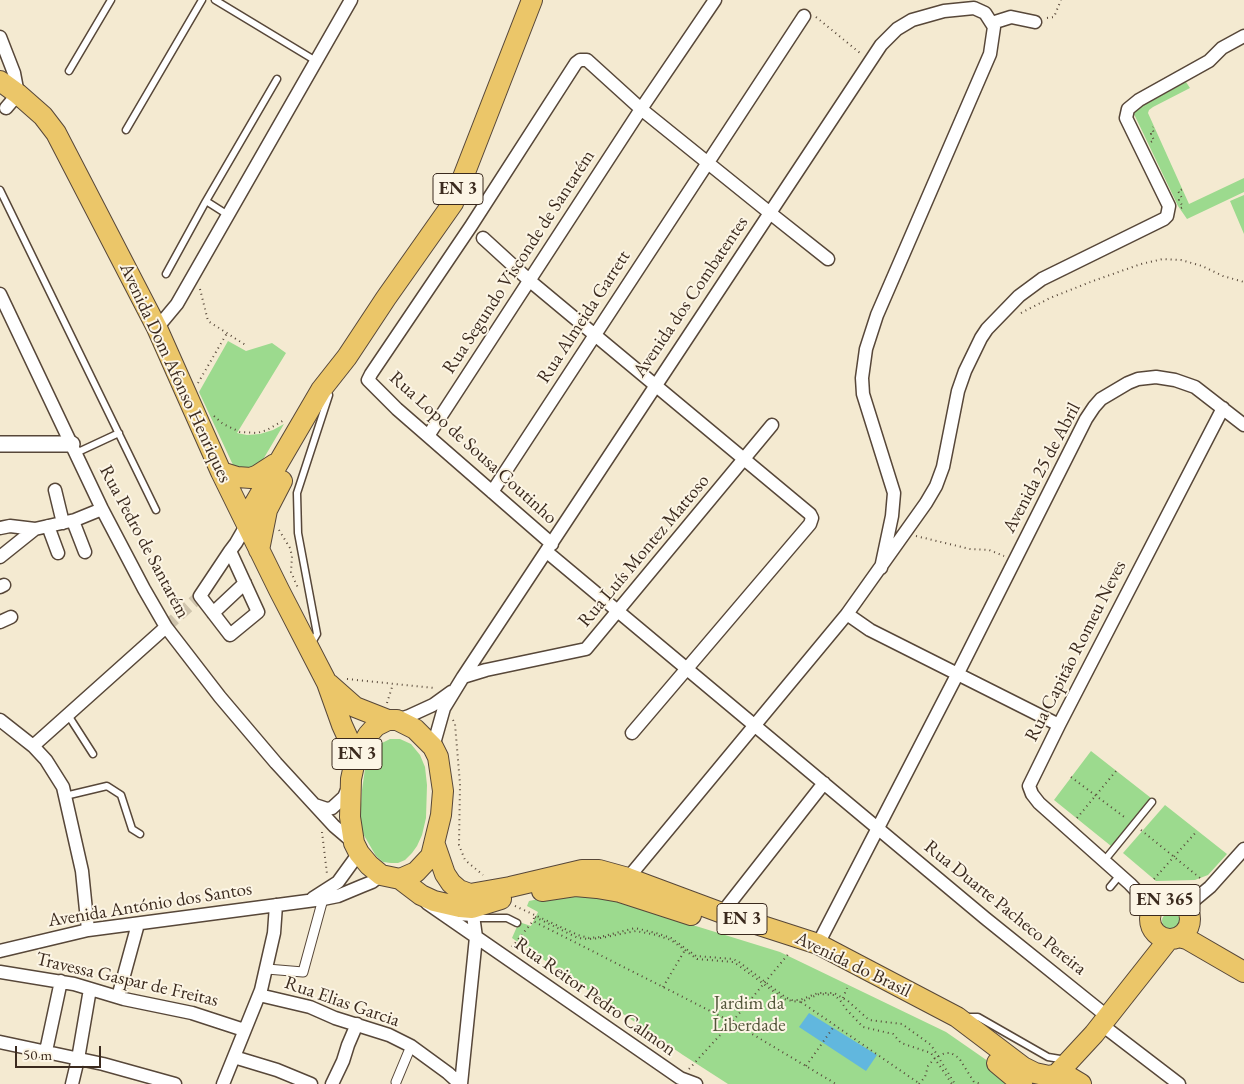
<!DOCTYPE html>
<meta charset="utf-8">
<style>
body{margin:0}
#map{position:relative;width:1244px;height:1084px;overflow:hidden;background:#f4ead1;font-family:"EB Garamond",serif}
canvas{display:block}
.scale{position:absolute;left:15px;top:1046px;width:86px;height:22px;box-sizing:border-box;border:2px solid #3b2a1e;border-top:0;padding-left:6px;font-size:15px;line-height:18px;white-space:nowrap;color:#3b2a1e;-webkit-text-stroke:4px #fcf5e5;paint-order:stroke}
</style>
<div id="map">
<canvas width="1244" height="1084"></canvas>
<div class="scale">50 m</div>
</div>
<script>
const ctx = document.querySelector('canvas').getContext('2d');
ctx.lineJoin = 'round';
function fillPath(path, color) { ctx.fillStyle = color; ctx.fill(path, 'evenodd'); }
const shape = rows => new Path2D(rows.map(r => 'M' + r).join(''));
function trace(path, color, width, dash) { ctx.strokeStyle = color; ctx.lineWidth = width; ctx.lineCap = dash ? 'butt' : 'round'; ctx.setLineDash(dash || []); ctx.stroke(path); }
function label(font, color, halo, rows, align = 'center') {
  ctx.font = font + ' "EB Garamond",serif'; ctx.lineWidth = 4; ctx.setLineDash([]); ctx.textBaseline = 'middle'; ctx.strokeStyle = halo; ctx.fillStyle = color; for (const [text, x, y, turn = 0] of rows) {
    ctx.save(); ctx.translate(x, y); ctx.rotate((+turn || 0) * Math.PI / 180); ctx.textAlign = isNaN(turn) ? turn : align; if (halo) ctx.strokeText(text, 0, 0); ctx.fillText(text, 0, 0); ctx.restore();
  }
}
const green = shape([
 [1186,82,1190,88,1153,107,1149,110,1148,113,1189,204,1244,178,1244,192,1187,219,1178,206,1134,114,1137,109],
 [1244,195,1244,234,1230,201],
 [228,341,246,351,272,343,286,353,237,433,247,435,260,434,273,430,284,424,261,463,252,471,240,470,233,465,199,392],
 [390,739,400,739,411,744,420,755,425,767,427,785,426,818,422,835,417,846,412,853,405,860,398,863,391,863,383,862,376,856,362,832,360,819,362,790,365,769,370,754,380,744],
 [1091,751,1151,798,1111,846,1054,800],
 [1165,805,1227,854,1208,875,1195,880,1156,881,1123,853],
 [589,893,780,952,946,1032,995,1066,1016,1084,728,1084,683,1055,512,938,519,922,531,926,538,912,527,906,529,901,554,896],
 '1162 921a9 9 0 1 1 18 0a9 9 0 1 1-18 0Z'
]);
const water = shape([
 [809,1013,877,1055,866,1071,799,1027]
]);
const minorTunnel = shape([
 [166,627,200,596]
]);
const path = shape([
 [816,17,860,53],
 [1047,18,1054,17,1061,0],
 [1151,142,1154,140,1151,134,1154,133,1152,128,1153,127],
 [1181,208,1183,207,1179,200,1182,198,1178,191,1183,189],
 [200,289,208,321,247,346],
 [1021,313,1050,298,1093,281,1141,264,1163,259,1181,260,1202,266,1223,276,1244,282],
 [198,383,227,333],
 [214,416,223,424,240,432,257,433,267,430,284,420],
 [279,530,290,548,292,556,291,572,298,588],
 [916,536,970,549,989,550,1004,556],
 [347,679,434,688],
 [387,703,393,684],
 [453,720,455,724,460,784,459,845,465,860,483,875],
 [1071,777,1127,819],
 [1077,818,1116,771],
 [1141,830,1200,878],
 [322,832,327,874],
 [1154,879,1197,831],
 [515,906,578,935,589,938,600,937,635,928,656,933,671,938,696,956,733,959,739,962,785,997,792,1000,800,1000,818,993,834,993,848,1001,869,1020,902,1024,931,1045,955,1084],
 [535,917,578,938,589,939,601,938,636,931,656,935,671,940,697,959,733,962,738,965,784,999,792,1001,801,1002,819,994,834,995,840,1000,846,1009,863,1027,893,1034,901,1043,931,1053,952,1084],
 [534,918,533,921,732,1022,836,1084],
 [512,947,533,921],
 [663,987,685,950],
 [843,998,847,988],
 [801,1002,920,1084],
 [806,1066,835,1025],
 [689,1069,732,1022,790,952],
 [919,1084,925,1077,928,1066,935,1058,945,1053,951,1053,959,1058,974,1082,981,1084]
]);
const service = shape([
 [215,0,316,61],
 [69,71,111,0],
 [126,130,202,0],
 [0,190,156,510],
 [228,215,206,201,277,79],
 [166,274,206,201],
 [76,453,119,433],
 [311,644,317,634,298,533,297,493,329,395],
 [68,715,93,754],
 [65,796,107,786,121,795,132,829,140,834],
 [1104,861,1152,802],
 [1110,887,1120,875],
 [457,917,473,918,507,918,517,923],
 [967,1017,978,1017,1048,1057,1066,1060]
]);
const pedestrian = shape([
 [267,969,303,972,323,899],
 [396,1082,411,1046]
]);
const minor = shape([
 [992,23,1011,17,1035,22],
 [0,37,14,73,18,94,6,108],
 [483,238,530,281,810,514,812,518,810,524,632,733],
 [0,294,102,509,144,589,166,627,220,697,276,763,334,826,354,843],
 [157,328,177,304,351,0],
 [428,436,641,109,715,0],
 [55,490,63,523],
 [492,492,804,16],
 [73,521,85,552],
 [48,526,58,553],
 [0,528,10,526,35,529],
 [552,544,397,409,368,380,371,374,471,226,576,63,580,60,587,60,641,109,770,213,828,259],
 [230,551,258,612,230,635,200,596,230,551,236,543,247,524],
 [547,552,985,918,1108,1017],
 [0,557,35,529,75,520,102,509],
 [0,587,4,585],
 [213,613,245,583],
 [847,614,870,630,1059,725],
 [0,622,11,617],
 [463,677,486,670,586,649,772,425],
 [0,720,33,746,46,760,63,787,82,871,88,930],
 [397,720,409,716,433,705,451,692],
 [33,746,166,627],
 [433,747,444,708,463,677,881,45,897,29,912,20,944,11,974,8,985,13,994,27,990,54,877,315,866,349,862,378,863,394,894,493,892,516,881,568],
 [315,805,327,809,332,808,344,797,348,788],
 [628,878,847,614,926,503,936,486,943,467,958,391,965,371,981,338,987,329,1019,296,1042,279,1164,219,1167,216,1169,206,1126,118,1128,109,1139,100,1209,61,1222,48,1244,36],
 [313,898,338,882,359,853],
 [427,903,680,1078,696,1084],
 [1186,907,1210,887,1244,849],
 [1153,908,1130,884,1039,803,1032,794,1029,786,1059,725,1223,408],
 [722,913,824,783],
 [818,944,958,673,1086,419,1094,407,1101,399,1128,383,1138,379,1156,377,1175,380,1195,387,1244,425],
 [0,951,88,930,323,899,338,896,362,886,372,882,381,875],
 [0,972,74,984,124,999,192,1013,244,1030],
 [259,995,310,1007,335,1018,389,1035,411,1046,448,1073,460,1084],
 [118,997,138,924],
 [1102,1025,1179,1084],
 [0,1042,103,1064,175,1084],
 [46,1051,61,981],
 [234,1057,277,1070,311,1084],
 [72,1084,78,1059,90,989],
 [223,1084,261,990,274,933,276,905],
 [332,1084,343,1061,348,1045,357,1024],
 [461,1084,474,957,476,937,472,908]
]);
const tertiary = shape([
 [0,444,72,444]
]);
const primary = shape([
 [0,81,18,94,43,116,56,133,157,328,221,472,279,590,327,683,342,725,356,756],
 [221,472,237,477,251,478,258,475,275,464],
 [245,520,321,390,347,357,386,298,453,203,532,0],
 [259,550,267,510,282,481],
 [329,684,355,707,388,720],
 [388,720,397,720,415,729,433,747,438,757,443,791,441,815,431,856,416,872,400,879,381,875,369,865,359,853,354,843,350,817,351,779,356,756,368,735,376,726,388,720],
 [435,845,445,874,451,883,459,890,470,894,510,887,582,870,599,870,628,878,722,913,818,944,957,1017,1023,1067,1035,1073,1049,1076],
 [400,879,421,895,434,901,460,907,472,908,501,899],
 [542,891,575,886,597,888,620,892,691,915],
 '1150 919a20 20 0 1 1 40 0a20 20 0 1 1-40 0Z',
 [1179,937,1187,939,1244,972],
 [997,1063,1022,1084],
 [1056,1075,1094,1034,1169,939],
 [1046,1078,1053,1075,1066,1075,1081,1084]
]);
const shields = [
 [458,189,50],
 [357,754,50],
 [1165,900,70],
 [742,919,50]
];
const shieldNames = [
 ["EN 3",458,189],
 ["EN 3",357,754],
 ["EN 365",1165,900],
 ["EN 3",742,919]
];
const streetNames = [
 ["Rua Segundo Visconde de Santarém",519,262,-57],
 ["Avenida dos Combatentes",691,297,-56],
 ["Rua Almeida Garrett",584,317,-57],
 ["Avenida Dom Afonso Henriques",175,373,65],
 ["Rua Lopo de Sousa Coutinho",473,448,42],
 ["Avenida 25 de Abril",1042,468,-62],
 ["Rua Pedro de Santarém",144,542,62],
 ["Rua Luís Montez Mattoso",644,551,-50],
 ["Rua Capitão Romeu Neves",1076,651,-63],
 ["Avenida António dos Santos",150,905,-9],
 ["Rua Duarte Pacheco Pereira",1005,908,39],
 ["Avenida do Brasil",853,965,26],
 ["Travessa Gaspar de Freitas",127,980,13],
 ["Rua Reitor Pedro Calmon",595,997,35],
 ["Rua Elias Garcia",342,1002,19]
];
const parkNames = [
 ["Jardim da",749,1004],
 ["Liberdade",749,1026]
];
fillPath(green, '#9cda8e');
fillPath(water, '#61b7de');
trace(minorTunnel, '#cfc4ad', 12, [12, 6]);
trace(service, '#574739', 9);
trace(pedestrian, '#574739', 11);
trace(minor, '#574739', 15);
trace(tertiary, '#574739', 18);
trace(primary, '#574739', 22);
trace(path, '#574739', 2, [1, 4]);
trace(service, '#fff', 6);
trace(pedestrian, '#fff', 9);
trace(minor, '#fff', 12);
trace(tertiary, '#fff', 15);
trace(primary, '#ebc669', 20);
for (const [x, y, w] of shields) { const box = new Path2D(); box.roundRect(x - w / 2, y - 15.5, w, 31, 4); ctx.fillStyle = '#fcf5e5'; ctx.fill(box); trace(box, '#3b2a1e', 1); }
label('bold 18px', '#3b2a1e', null, shieldNames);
label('19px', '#3b2a1e', '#fcf5e5', streetNames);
label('19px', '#53563a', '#fcf5e5', parkNames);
</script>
